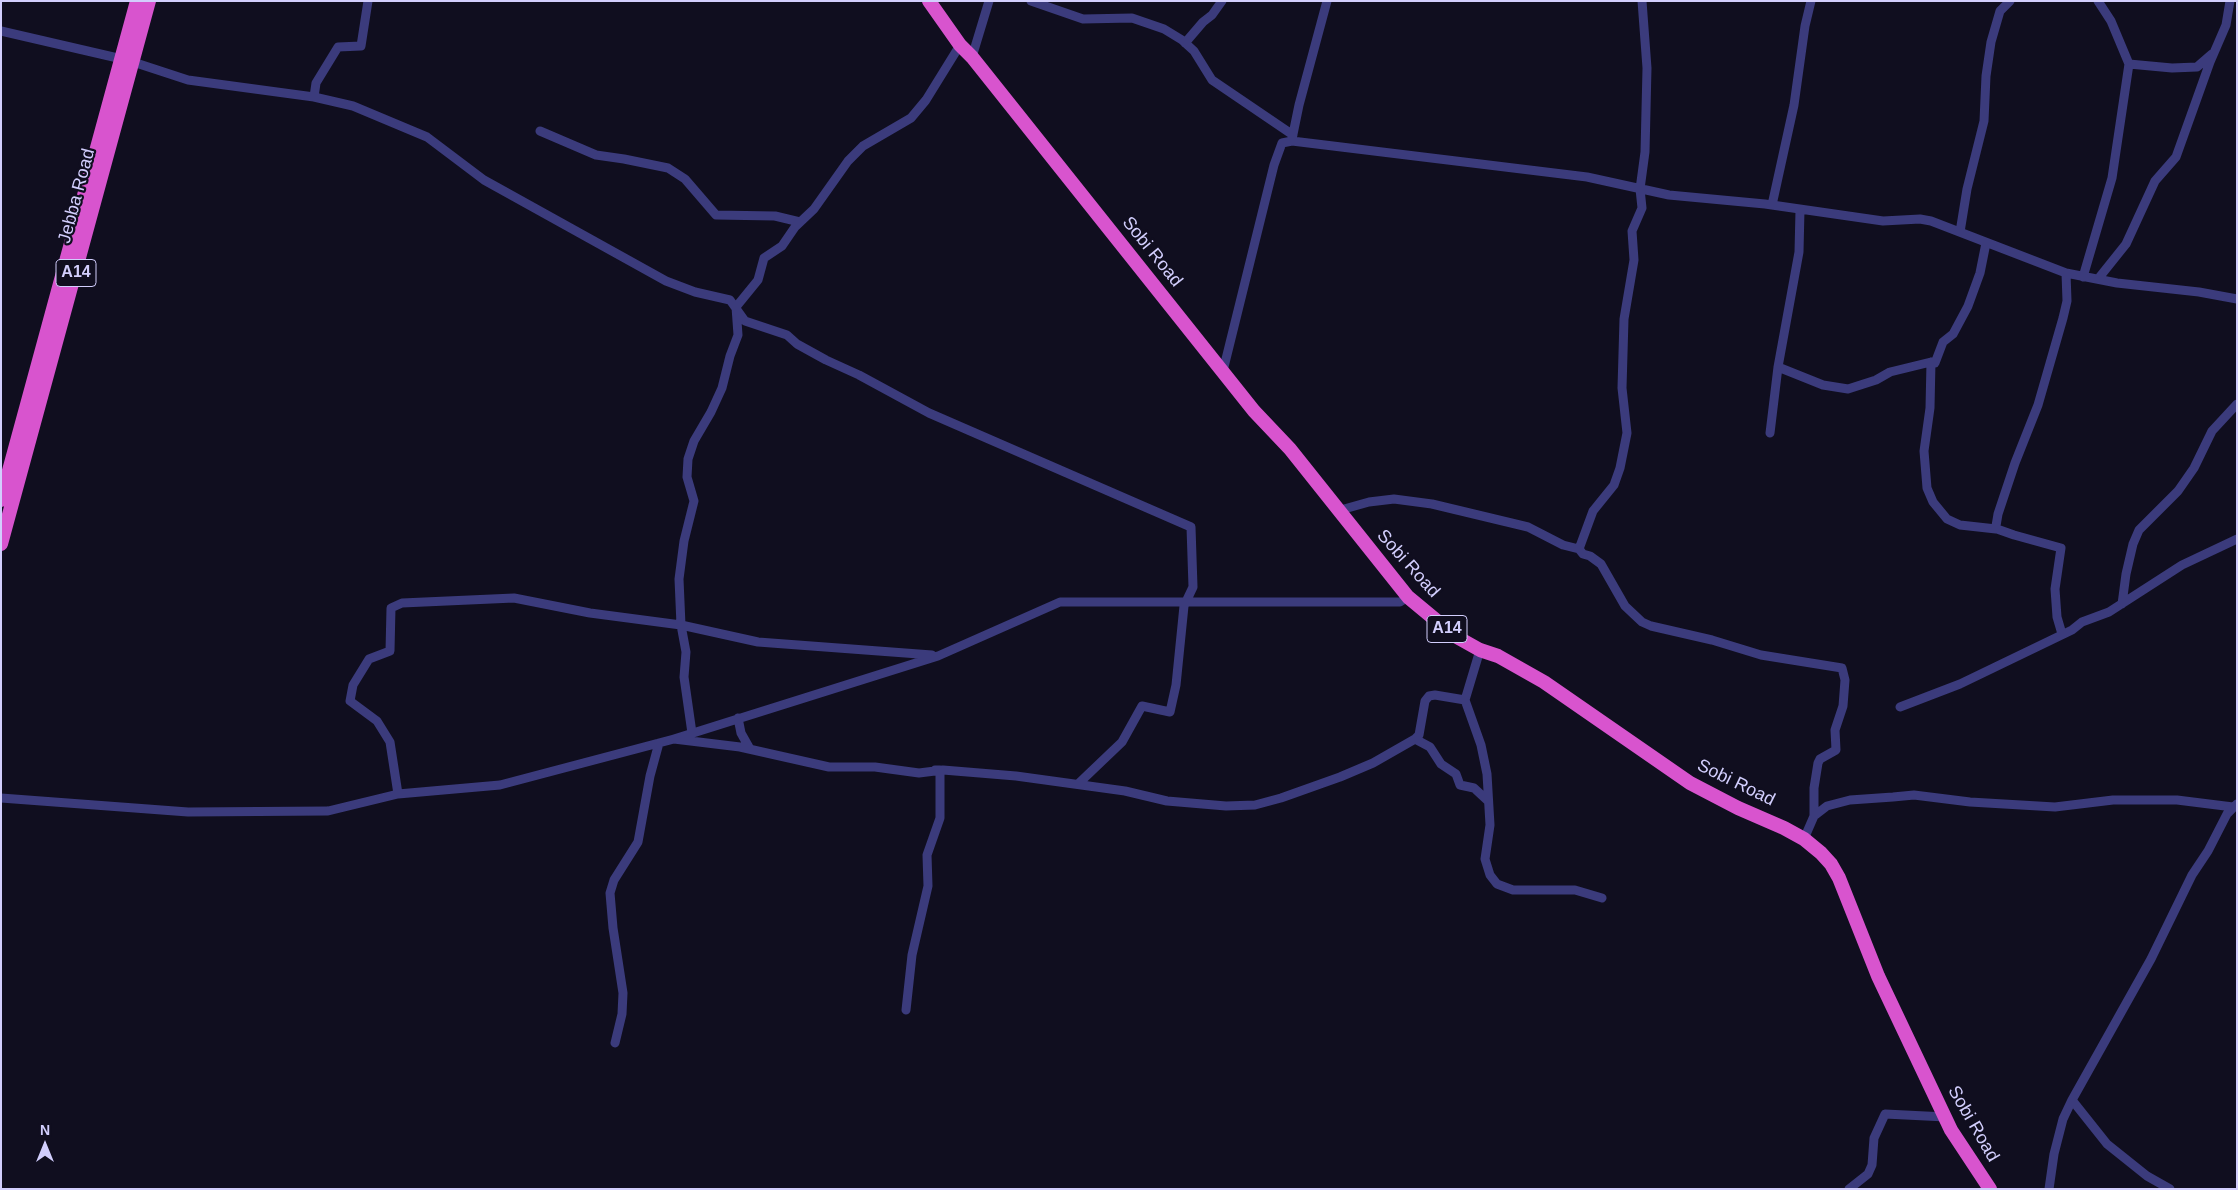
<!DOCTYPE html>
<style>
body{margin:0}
#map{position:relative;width:2238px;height:1190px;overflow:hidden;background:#100e1f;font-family:Helvetica,sans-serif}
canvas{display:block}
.frame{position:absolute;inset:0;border:2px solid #d2cefd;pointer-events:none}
.north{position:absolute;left:20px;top:1120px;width:50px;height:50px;-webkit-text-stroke:4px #100e1f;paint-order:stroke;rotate:0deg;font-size:14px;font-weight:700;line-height:20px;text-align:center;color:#d2cefd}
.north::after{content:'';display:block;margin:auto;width:18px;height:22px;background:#d2cefd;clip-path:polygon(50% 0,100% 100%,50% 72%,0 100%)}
</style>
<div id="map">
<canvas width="2238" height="1190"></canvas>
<div class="frame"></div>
<div class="north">N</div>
</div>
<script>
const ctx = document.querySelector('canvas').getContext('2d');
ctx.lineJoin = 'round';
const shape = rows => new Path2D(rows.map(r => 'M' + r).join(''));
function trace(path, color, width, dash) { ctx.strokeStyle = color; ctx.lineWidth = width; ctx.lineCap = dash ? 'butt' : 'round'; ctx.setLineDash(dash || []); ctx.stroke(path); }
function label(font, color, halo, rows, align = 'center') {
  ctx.font = font + ' Helvetica,sans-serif'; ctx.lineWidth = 4.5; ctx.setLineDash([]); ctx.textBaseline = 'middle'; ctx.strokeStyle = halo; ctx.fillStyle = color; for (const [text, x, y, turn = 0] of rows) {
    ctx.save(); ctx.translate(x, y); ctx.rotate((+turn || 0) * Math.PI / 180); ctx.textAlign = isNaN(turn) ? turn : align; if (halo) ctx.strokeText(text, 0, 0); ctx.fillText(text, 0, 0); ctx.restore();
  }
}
const minor = shape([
 [1031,1,1083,19,1132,18,1164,29,1182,40,1194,51,1212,80,1293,135],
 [1,31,122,59],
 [1185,43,1203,22,1212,15,1222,1],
 [972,57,989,1],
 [133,62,188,80,314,97,353,106,427,137,484,180,666,281,695,292,730,300,745,321,787,335,797,344,826,360,859,375,929,413,1191,527,1193,587,1184,606,1176,685,1170,712,1142,706,1122,742,1078,784],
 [2129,64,2172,68,2197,67,2212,54],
 [314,97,316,83,338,47,361,46,368,1],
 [540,131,596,155,624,159,668,168,685,179,716,215,775,216,800,222],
 [1292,139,1299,105,1327,1],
 [1772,205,1794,105,1805,26,1811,1],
 [1960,232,1967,189,1984,121,1986,76,1991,42,2000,11,2010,1],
 [1986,243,1980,273,1968,306,1953,334,1943,342,1935,363,1931,362,1930,408,1924,451,1927,488,1933,502,1947,519,1960,525,1996,529],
 [2083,277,2112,178,2129,64,2111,21,2098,1],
 [2098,279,2126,244,2155,181,2176,157,2210,62,2226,25,2230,1],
 [1778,367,1823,385,1848,389,1876,380,1890,372,1931,362],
 [1223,371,1274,165,1282,143,1292,141,1587,177,1669,195,1765,204,1883,221,1920,219,1931,221,2066,273,2117,283,2199,292,2237,299],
 [1770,433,1778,367,1799,252,1800,210],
 [1337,511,1369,502,1394,499,1432,504,1528,527,1563,545,1579,549,1583,554,1590,556,1601,564,1625,606,1642,622,1651,626,1712,640,1761,655,1842,668,1845,680,1843,706,1835,730,1836,750,1820,759,1818,763,1814,788,1814,816],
 [1579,549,1593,511,1614,485,1620,468,1627,433,1622,388,1624,319,1634,260,1632,231,1642,208,1640,189,1645,152,1647,68,1642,1],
 [2122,604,2126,574,2133,544,2139,530,2178,491,2194,468,2212,431,2237,404],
 [2062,634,2057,617,2055,589,2061,548,2014,535,1997,529,1996,526,1998,514,2015,463,2038,405,2063,318,2067,301,2066,273],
 [1465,700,1481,745,1487,774,1490,825,1485,859,1490,875,1497,884,1513,890,1575,890,1602,898],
 [1900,707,1960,684,2072,630,2082,622,2109,612,2182,565,2237,539],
 [738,718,741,733,750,749],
 [692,733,684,677,686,652,681,625,679,579,684,541,694,501,687,477,688,459,694,441,711,412,722,388,730,356,738,335,736,307,758,280,764,258,782,246,795,227,814,209,848,161,863,146,911,118,926,100,960,45],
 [674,739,740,747,829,767,875,767,919,773,943,770,1016,776,1125,791,1167,801,1226,806,1255,805,1281,798,1340,777,1373,763,1415,739,1419,735,1425,701,1429,696,1435,695,1465,700,1480,650],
 [1415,739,1430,747,1441,764,1456,774,1460,785,1474,788,1488,801],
 [398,794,390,742,377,721,350,701,353,685,369,659,390,651,391,608,402,603,514,598,590,613,681,625,758,642,932,655],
 [1,798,188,812,328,811,398,794,500,785,674,739,938,656,1060,602,1400,602,1408,597],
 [1804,839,1814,816,1827,806,1850,800,1893,797,1914,795,1970,802,2055,807,2113,800,2177,800,2233,807],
 [906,1010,912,955,928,886,927,855,940,818,940,770,935,770],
 [615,1043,622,1014,623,993,613,928,610,893,614,880,638,842,650,776,659,743],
 [2072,1100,2107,1144,2147,1176,2170,1189],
 [1849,1189,1868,1174,1872,1165,1874,1138,1885,1114,1946,1117],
 [2049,1189,2054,1154,2063,1119,2072,1100,2151,959,2192,875,2208,851,2227,814,2237,804]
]);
const trunk = shape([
 [929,1,960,45,972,57,1254,411,1290,449,1408,597,1455,636,1480,650,1498,656,1544,682,1690,783,1738,808,1784,828,1804,839,1821,853,1831,864,1839,878,1878,976,1951,1130,1990,1189],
 [1,500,137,1],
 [1,544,149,1]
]);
const shields = [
 [76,273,40],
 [1447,629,40]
];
const shieldNames = [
 ["A14",76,273],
 ["A14",1447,629]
];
const streetNames = [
 ["Jebba Road",77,196,-75],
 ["Sobi Road",1152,252,51],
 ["Sobi Road",1408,564,48],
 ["Sobi Road",1736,783,26],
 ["Sobi Road",1973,1124,60]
];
trace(minor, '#3b3b7c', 9);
trace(trunk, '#d854ce', 14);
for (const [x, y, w] of shields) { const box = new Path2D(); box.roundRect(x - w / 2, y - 13.5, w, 27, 4); ctx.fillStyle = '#100e1f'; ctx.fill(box); trace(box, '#d2cefd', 1); }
label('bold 16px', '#d2cefd', null, shieldNames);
label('18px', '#d2cefd', '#100e1f', streetNames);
</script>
